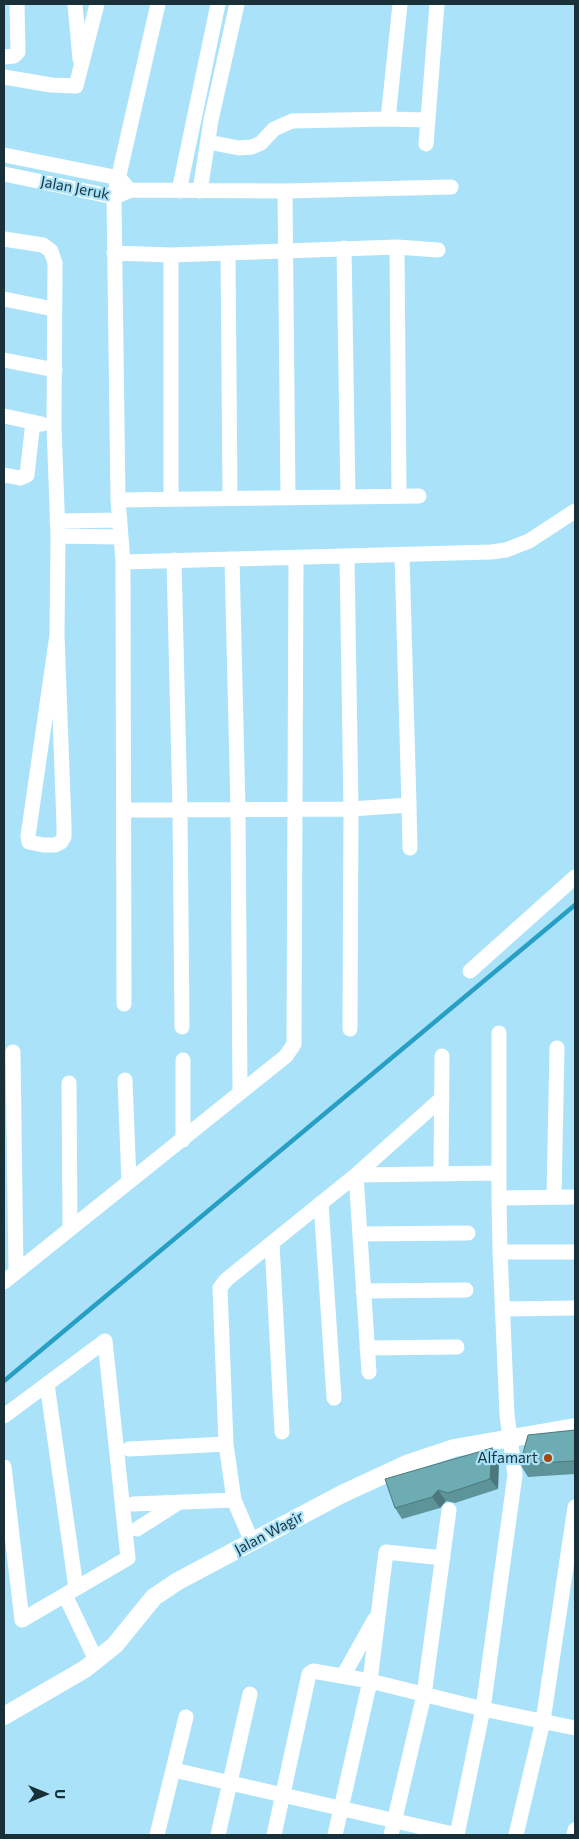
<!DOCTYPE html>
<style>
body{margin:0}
#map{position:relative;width:579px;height:1839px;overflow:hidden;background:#aae3f9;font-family:Commissioner,sans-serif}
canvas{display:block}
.frame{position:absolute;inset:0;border:5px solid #193039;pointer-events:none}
.north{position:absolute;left:20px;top:1769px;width:50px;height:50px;-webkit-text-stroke:4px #aae3f9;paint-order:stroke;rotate:90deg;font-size:14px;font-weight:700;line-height:20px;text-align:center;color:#193039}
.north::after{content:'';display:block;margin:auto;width:18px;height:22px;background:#193039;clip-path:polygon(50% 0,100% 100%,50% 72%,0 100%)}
</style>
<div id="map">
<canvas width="579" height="1839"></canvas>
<div class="frame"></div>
<div class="north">U</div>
</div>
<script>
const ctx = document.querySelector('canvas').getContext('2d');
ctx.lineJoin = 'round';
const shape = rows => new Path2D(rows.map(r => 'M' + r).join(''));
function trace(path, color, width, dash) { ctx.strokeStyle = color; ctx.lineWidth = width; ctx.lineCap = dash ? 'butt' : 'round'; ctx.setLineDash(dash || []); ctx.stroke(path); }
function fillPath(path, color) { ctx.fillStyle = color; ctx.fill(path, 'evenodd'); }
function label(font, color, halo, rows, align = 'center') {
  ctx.font = font + ' Commissioner,sans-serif'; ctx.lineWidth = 4.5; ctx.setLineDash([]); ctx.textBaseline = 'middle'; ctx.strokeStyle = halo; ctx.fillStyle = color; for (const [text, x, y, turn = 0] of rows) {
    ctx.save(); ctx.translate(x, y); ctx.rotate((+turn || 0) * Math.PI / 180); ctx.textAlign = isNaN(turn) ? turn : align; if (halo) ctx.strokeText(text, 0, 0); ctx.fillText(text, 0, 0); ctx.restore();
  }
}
const stream = shape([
 [4,1381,575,905]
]);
const minor = shape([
 [75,4,80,59],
 [4,57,14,56,18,52,17,4],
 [4,77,51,85,76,86,97,4],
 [388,119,400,4],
 [208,142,239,148,252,147,261,143,274,129,292,121,388,119,427,120],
 [426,144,437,4],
 [4,155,119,178,126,186],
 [4,174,114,197,131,190,285,191,451,187],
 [179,191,218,4],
 [200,191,211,120,237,4],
 [285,191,288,497],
 [4,239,43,245,51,251,55,263,54,426,58,536,57,635,64,825,64,837,61,842,55,845,43,845,29,842,28,836,57,635],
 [397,247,399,496],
 [344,248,348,497],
 [114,253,171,255,397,247,438,250],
 [228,253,230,497],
 [4,299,53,309],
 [4,360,55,370],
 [4,416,42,424],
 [4,475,20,478,27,475,33,422],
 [171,498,171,255],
 [118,500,419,496],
 [57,521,120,520],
 [58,536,121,537],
 [347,557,351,809,350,1029],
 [232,559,238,809,240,1092],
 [174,560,180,810,182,1027],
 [123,562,491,552,506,550,529,541,575,511],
 [409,805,410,848],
 [125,810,351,809,409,805,402,555],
 [470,971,575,877],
 [124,1004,123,562,118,500,114,197,158,4],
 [499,1033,499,1173],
 [13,1052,16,1272],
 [183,1060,183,1140],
 [125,1080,129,1182],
 [69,1083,70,1227],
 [441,1174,442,1056],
 [554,1197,557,1048],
 [499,1198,500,1252],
 [321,1203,334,1398],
 [360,1234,468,1233],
 [272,1243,282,1432],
 [4,1282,286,1056,294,1044,296,559],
 [363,1291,466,1290],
 [502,1309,575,1308],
 [367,1348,457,1347],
 [369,1372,356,1175,442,1098],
 [47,1384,76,1588],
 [4,1416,105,1341,128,1558,22,1620,4,1467],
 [129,1449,226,1444],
 [133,1504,234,1500],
 [137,1529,178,1503],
 [252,1542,234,1500,226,1444,220,1288,226,1280,356,1175,499,1173,499,1198,575,1197],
 [65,1595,96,1660],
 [343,1676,375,1619],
 [174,1770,457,1835],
 [157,1835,186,1717],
 [218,1835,250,1694],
 [274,1835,309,1674,313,1671,370,1681,483,1709,575,1728],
 [335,1835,370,1681,386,1552,443,1558],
 [391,1835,424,1695,449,1510],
 [457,1835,483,1709,515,1475,507,1415,500,1252,575,1252],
 [516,1835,543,1721,575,1507],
 [574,1835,575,1830]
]);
const tertiary = shape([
 [4,1716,85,1669,115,1645,154,1597,178,1581,342,1494,409,1463,454,1448,575,1427]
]);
const wall = shape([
 [575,1430,575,1474,528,1477,520,1464],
 [499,1458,498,1489,455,1503,446,1501,440,1508,402,1519,395,1508]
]);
const shadedWall = shape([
 [492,1448,499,1458,498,1489,490,1479],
 [438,1490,446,1501,440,1508,432,1497]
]);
const building = shape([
 [575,1430,575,1461,520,1464,528,1435,575,1430],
 [492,1448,490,1479,448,1493,438,1490,432,1497,395,1508,385,1479,492,1448]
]);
const markers = [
 [548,1458,5,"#a8450c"]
];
const streetNames = [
 ["Jalan Jeruk",75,188,11],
 ["Jalan Wagir",269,1533,-28]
];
const poiNames = [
 ["Alfamart",538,1458]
];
trace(stream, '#279fc4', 4.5);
trace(minor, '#fff', 15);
trace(tertiary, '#fff', 18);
fillPath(wall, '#5d9499');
fillPath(shadedWall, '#4c787d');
fillPath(building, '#6cacb2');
trace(building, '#4c787d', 1);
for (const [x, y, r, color] of markers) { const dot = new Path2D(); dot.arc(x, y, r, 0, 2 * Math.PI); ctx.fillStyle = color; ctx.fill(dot); trace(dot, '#aae3f9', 2); }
label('15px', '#193039', '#aae3f9', streetNames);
label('15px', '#193039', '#aae3f9', poiNames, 'right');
</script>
